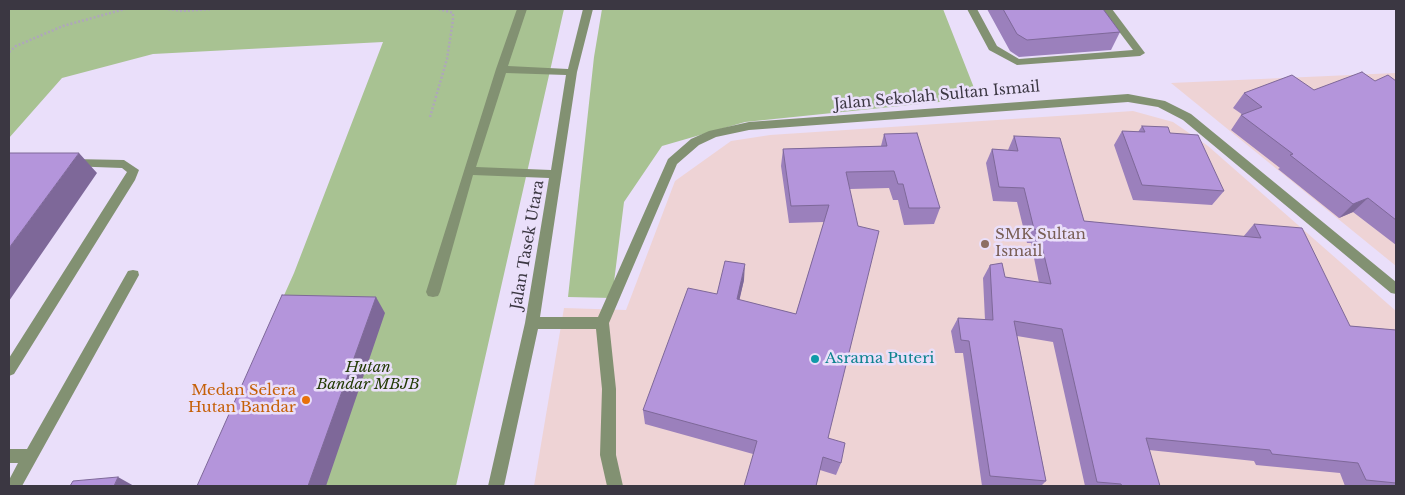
<!DOCTYPE html>
<style>
body{margin:0}
#map{position:relative;width:1405px;height:495px;overflow:hidden;background:#eadffa;font-family:"Libre Baskerville",serif}
canvas{display:block}
.frame{position:absolute;inset:0;border:10px solid #3b3742;pointer-events:none}
</style>
<div id="map">
<canvas width="1405" height="495"></canvas>
<div class="frame"></div>
</div>
<script>
const ctx = document.querySelector('canvas').getContext('2d');
ctx.lineJoin = 'round';
function fillPath(path, color) { ctx.fillStyle = color; ctx.fill(path, 'evenodd'); }
const shape = rows => new Path2D(rows.map(r => 'M' + r).join(''));
function trace(path, color, width, dash) { ctx.strokeStyle = color; ctx.lineWidth = width; ctx.lineCap = dash ? 'butt' : 'round'; ctx.setLineDash(dash || []); ctx.stroke(path); }
function label(font, color, halo, rows, align = 'center') {
  ctx.font = font + ' "Libre Baskerville",serif'; ctx.lineWidth = 5; ctx.setLineDash([]); ctx.textBaseline = 'middle'; ctx.strokeStyle = halo; ctx.fillStyle = color; for (const [text, x, y, turn = 0] of rows) {
    ctx.save(); ctx.translate(x, y); ctx.rotate((+turn || 0) * Math.PI / 180); ctx.textAlign = isNaN(turn) ? turn : align; if (halo) ctx.strokeText(text, 0, 0); ctx.fillText(text, 0, 0); ctx.restore();
  }
}
const education = shape([
 [1396,73,1396,266,1171,83],
 [1133,111,1173,122,1208,146,1396,311,1396,486,534,486,564,308,626,310,675,181,731,141,770,135]
]);
const green = shape([
 [9,9,564,9,456,486,199,486,294,273,383,42,153,54,62,78,9,138],
 [602,9,943,9,978,98,745,122,662,146,624,202,612,298,568,297,594,57]
]);
const path = shape([
 [168,9,182,11,212,9],
 [9,52,16,46,63,26,125,9],
 [430,117,447,59,453,20,453,13,439,9]
]);
const minor = shape([
 [517,9,527,9,508,66,568,69,583,9,593,9,577,72,540,317,598,317,668,159,691,139,709,131,749,122,1128,94,1165,101,1191,114,1396,282,1396,294,1391,293,1183,120,1158,107,1128,102,749,130,716,137,699,145,677,164,609,323,616,389,616,455,623,486,607,486,600,455,602,389,596,329,538,329,504,486,488,486,525,323,549,178,473,175,440,292,438,296,433,297,428,296,426,292,496,69,517,9],
 [506,73,566,75,551,170,476,167,506,73],
 [967,9,977,9,997,46,1019,59,1133,50,1102,9,1112,9,1145,53,1140,56,1017,65,989,50,967,9],
 [72,159,124,160,139,170,135,180,14,374,9,376,9,358,127,172,122,168,68,166,66,163,68,160,72,159],
 [133,270,138,271,139,275,22,486,9,486,9,480,18,463,9,463,9,449,27,449,128,271,133,270]
]);
const wall = shape([
 [987,9,1103,9,1120,32,1111,50,1019,57,1010,51],
 [1375,81,1396,81,1396,245,1353,212,1339,218,1278,169,1280,168,1231,130,1241,115,1243,115,1233,108,1244,93,1314,90],
 [1142,126,1170,133,1224,191,1212,205,1133,200,1114,145,1122,131,1138,132],
 [884,134,940,208,934,224,904,225,898,200,893,200,889,188,850,189,828,438,841,463,836,475,820,470,753,454,645,424,643,410,717,294,744,280,739,300,796,314,824,222,789,223,781,166,783,149,881,146],
 [1014,136,1084,221,1243,237,1254,224,1350,326,1396,330,1396,486,1345,486,1340,473,1256,465,1254,461,1149,450,1160,486,1085,486,1053,342,1017,336,1046,481,1041,486,982,486,963,353,955,353,951,331,958,318,985,320,983,278,990,265,1005,277,1039,283,1031,243,1027,243,1017,202,993,201,986,163,992,149,1008,150]
]);
const shadedWall = shape([
 [79,153,97,173,9,301,9,248],
 [1368,198,1353,212,1339,218,1353,204],
 [745,264,744,280,736,315,737,299],
 [376,297,385,313,326,486,308,486],
 [118,477,134,486,114,486]
]);
const building = shape([
 [1003,9,1103,9,1120,32,1027,40,1017,34,1003,9],
 [1362,72,1375,81,1388,75,1396,81,1396,220,1368,198,1353,204,1290,155,1293,154,1241,115,1262,107,1244,93,1292,75,1314,90,1362,72],
 [1142,126,1168,127,1170,133,1198,135,1224,191,1142,185,1122,131,1145,132,1142,126],
 [917,133,940,208,909,208,903,184,898,184,894,171,846,172,858,226,879,231,828,438,845,443,841,463,823,457,816,486,744,486,757,441,643,410,688,288,717,294,725,261,745,264,737,299,796,314,829,205,791,206,783,149,887,146,884,134,917,133],
 [1014,136,1060,138,1084,221,1261,238,1254,224,1302,228,1350,326,1396,330,1396,483,1366,480,1358,463,1272,454,1270,450,1146,438,1160,486,1122,486,1121,484,1097,482,1062,329,1014,321,1046,481,990,476,969,341,961,340,958,318,993,320,990,265,1002,263,1005,277,1051,284,1038,230,1034,229,1024,188,999,187,992,149,1018,151,1014,136],
 [9,153,79,153,9,248,9,153],
 [282,295,376,297,308,486,197,486,282,295],
 [118,477,114,486,70,486,73,481,118,477]
]);
const markers = [
 [985,244,5,"#8d6e63"],
 [815,359,5,"#0f9aa8"],
 [306,400,5,"#e8710a"]
];
const streetNames = [
 ["Jalan Sekolah Sultan Ismail",937,96,-5],
 ["Jalan Tasek Utara",528,245,-80]
];
const educationNames = [
 ["SMK Sultan",995,235],
 ["Ismail",995,252]
];
const cultureNames = [
 ["Asrama Puteri",825,359]
];
const parkNames = [
 ["Hutan",368,368],
 ["Bandar MBJB",368,385]
];
const foodNames = [
 ["Medan Selera",296,391],
 ["Hutan Bandar",296,408]
];
fillPath(education, '#eed3d5');
fillPath(green, '#a8c292');
trace(path, '#aea6bb', 2.5, [2, 2]);
fillPath(minor, '#829172');
fillPath(wall, '#9b80bc');
fillPath(shadedWall, '#7e6899');
fillPath(building, '#b495db');
trace(building, '#7e6899', 1);
for (const [x, y, r, color] of markers) { const dot = new Path2D(); dot.arc(x, y, r, 0, 2 * Math.PI); ctx.fillStyle = color; ctx.fill(dot); trace(dot, '#eadffa', 2); }
label('15px', '#3b3742', '#eadffa', streetNames);
label('15px', '#785e54', '#eadffa', educationNames, 'left');
label('15px', '#0d838f', '#eadffa', cultureNames, 'left');
label('italic 15px', '#243b07', '#eadffa', parkNames);
label('15px', '#c56008', '#eadffa', foodNames, 'right');
</script>
